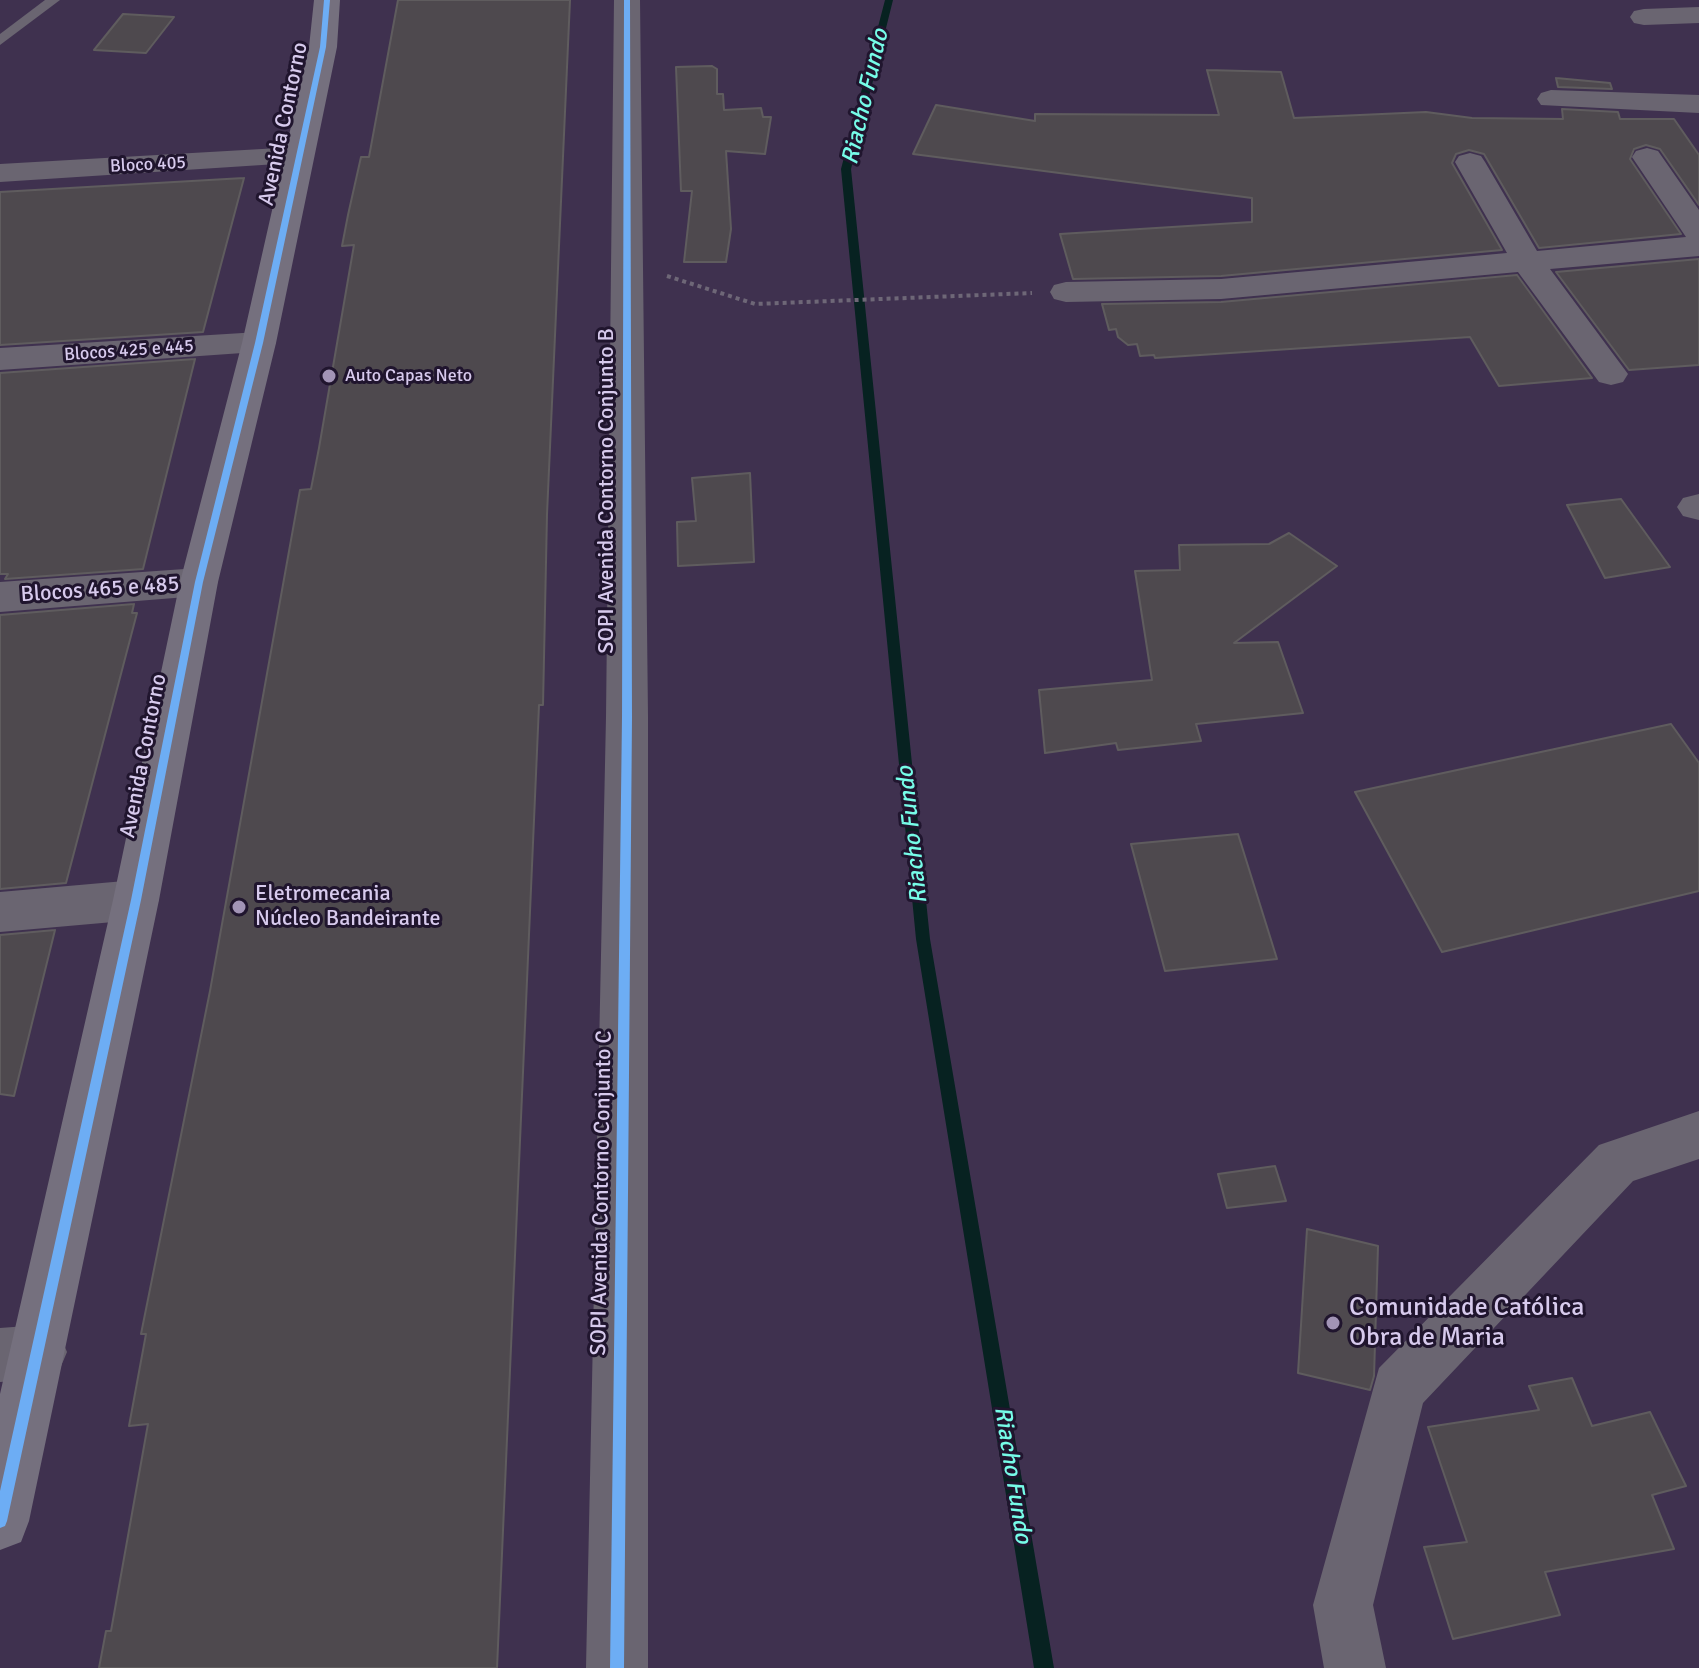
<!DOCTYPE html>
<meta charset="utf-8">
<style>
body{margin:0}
canvas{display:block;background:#3f314f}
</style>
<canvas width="1699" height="1668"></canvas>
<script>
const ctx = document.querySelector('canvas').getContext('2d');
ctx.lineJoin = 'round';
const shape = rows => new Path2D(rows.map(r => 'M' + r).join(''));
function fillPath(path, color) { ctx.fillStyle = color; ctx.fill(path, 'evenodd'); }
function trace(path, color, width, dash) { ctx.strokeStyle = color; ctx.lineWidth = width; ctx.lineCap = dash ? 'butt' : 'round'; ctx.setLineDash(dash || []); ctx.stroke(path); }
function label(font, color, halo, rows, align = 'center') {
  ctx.font = font + ' Signika,sans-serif'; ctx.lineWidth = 6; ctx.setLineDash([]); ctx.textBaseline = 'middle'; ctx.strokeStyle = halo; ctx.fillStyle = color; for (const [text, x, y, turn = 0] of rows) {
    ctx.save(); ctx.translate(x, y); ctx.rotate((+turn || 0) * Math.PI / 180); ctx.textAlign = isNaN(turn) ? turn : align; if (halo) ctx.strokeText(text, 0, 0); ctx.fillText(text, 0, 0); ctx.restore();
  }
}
const stream = shape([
 [885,0,893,0,851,169,930,939,1054,1668,1034,1668,916,939,841,169,885,0]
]);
const building = shape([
 [398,0,570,0,547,514,543,705,539,705,497,1668,99,1668,106,1631,111,1631,148,1424,129,1426,146,1334,141,1334,210,991,300,490,311,489,319,448,354,245,342,246,348,215,361,157,369,157,398,0],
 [123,14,174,17,146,53,94,50,123,14],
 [712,66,717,69,717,94,723,94,724,110,761,108,763,117,771,117,765,154,726,151,731,229,726,262,684,262,692,191,681,191,676,67,712,66],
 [1207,70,1281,72,1294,118,1426,112,1472,118,1563,119,1562,109,1618,112,1620,119,1674,119,1699,155,1699,205,1660,149,1646,145,1634,149,1630,159,1681,234,1539,248,1484,154,1469,150,1456,154,1452,163,1502,250,1221,276,1073,279,1060,234,1252,222,1252,198,913,154,936,105,1035,121,1035,114,1219,115,1207,70],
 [1556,78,1610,83,1612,89,1558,87,1556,78],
 [244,178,203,332,0,345,0,192,244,178],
 [1699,259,1699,365,1629,370,1556,272,1699,259],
 [1517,275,1592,378,1499,386,1470,337,1155,358,1154,355,1140,356,1137,344,1128,345,1118,337,1116,329,1109,330,1102,304,1221,302,1517,275],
 [195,359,143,569,5,579,8,574,0,574,0,373,195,359],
 [750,473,754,562,678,566,677,522,696,521,692,478,750,473],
 [1621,499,1670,567,1605,578,1567,505,1621,499],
 [1289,533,1337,566,1234,643,1278,642,1303,713,1196,724,1201,741,1118,750,1116,743,1045,753,1039,690,1152,680,1135,571,1180,570,1179,545,1269,544,1289,533],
 [134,604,132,613,137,613,66,883,0,889,0,615,134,604],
 [1671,724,1699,763,1699,891,1442,952,1355,792,1671,724],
 [1238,834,1277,959,1165,971,1131,844,1238,834],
 [55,930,14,1096,0,1094,0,935,55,930],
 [1275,1166,1286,1201,1227,1208,1218,1174,1275,1166],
 [1307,1229,1378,1246,1374,1376,1370,1390,1298,1373,1307,1229],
 [1572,1378,1592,1426,1650,1412,1686,1486,1652,1495,1674,1549,1545,1572,1560,1615,1453,1639,1424,1547,1467,1542,1428,1427,1539,1410,1529,1386,1572,1378]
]);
const path = shape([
 [667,276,755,304,1032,293]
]);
const lane = shape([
 [45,0,60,0,0,45,0,34,45,0]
]);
const street = shape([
 [614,0,640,0,648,717,648,1668,586,1668,606,717,614,0],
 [1699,7,1699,23,1644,25,1634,23,1630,17,1634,11,1644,9,1699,7],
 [1551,90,1699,95,1699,113,1541,105,1537,99,1541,93,1551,90],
 [297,147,308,150,312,156,308,162,0,182,0,164,297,147],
 [1647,148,1658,151,1699,210,1699,256,1550,269,1628,374,1623,382,1611,385,1599,382,1518,272,1221,299,1066,302,1054,299,1050,292,1054,285,1066,282,1221,279,1507,253,1455,162,1459,156,1470,153,1481,156,1485,162,1537,251,1686,237,1632,157,1636,151,1647,148],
 [259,332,271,335,276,343,271,351,0,370,0,348,259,332],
 [1699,494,1699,520,1683,516,1677,507,1683,498,1699,494],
 [199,568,213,572,218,582,213,592,199,596,0,612,0,582,199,568],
 [136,880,152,886,159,900,152,914,136,920,0,932,0,892,136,880],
 [1699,1111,1699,1159,1633,1181,1423,1403,1373,1605,1386,1668,1324,1668,1313,1605,1379,1368,1599,1145,1699,1111],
 [40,1325,59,1333,67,1352,59,1371,40,1379,0,1382,0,1328,40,1325]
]);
const secondary = shape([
 [314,0,340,0,337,47,276,343,218,582,159,900,29,1521,21,1542,0,1550,0,1394,113,900,180,582,242,343,309,47,314,0]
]);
const cycleway = shape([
 [324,0,330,0,326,47,263,343,203,582,141,900,7,1521,5,1526,0,1528,0,1491,131,900,195,582,255,343,320,47,324,0],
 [624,0,630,0,632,717,624,1668,610,1668,622,717,624,0]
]);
const markers = [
 [329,376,8,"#a294b6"],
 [239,907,8,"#a294b6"],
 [1333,1323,8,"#a294b6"]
];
const farStreetnames = [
 ["Bloco 405",148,165,-3],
 ["Blocos 425 e 445",129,351,-4]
];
const farPoinames = [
 ["Auto Capas Neto",345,376]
];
const streetNames = [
 ["Avenida Contorno",284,124,-78],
 ["SOPI Avenida Contorno Conjunto B",607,491,-90],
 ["Blocos 465 e 485",100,590,-4],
 ["Avenida Contorno",144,756,-79],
 ["SOPI Avenida Contorno Conjunto C",602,1193,-89]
];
const poiNames = [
 ["Eletromecania",255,894],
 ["Núcleo Bandeirante",255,919]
];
const waterNames = [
 ["Riacho Fundo",866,97,-77],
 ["Riacho Fundo",913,835,-96],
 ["Riacho Fundo",1012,1475,81]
];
const nearPoinames = [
 ["Comunidade Católica",1349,1308],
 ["Obra de Maria",1349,1338]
];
fillPath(stream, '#072221');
fillPath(building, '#4e494e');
trace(building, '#5f5c5e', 2);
trace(path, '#6e6777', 4, [4, 4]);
fillPath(lane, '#6a6571');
fillPath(street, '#6a6571');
fillPath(secondary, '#75707e');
fillPath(cycleway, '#6dadf4');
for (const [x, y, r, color] of markers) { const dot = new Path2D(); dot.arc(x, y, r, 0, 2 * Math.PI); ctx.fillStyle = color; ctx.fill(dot); trace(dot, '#20152e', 3); }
label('18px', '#d7caed', '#20152e', farStreetnames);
label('18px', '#d7caed', '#20152e', farPoinames, 'left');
label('22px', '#d7caed', '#20152e', streetNames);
label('22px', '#d7caed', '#20152e', poiNames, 'left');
label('italic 24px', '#76fce8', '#20152e', waterNames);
label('26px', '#d7caed', '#20152e', nearPoinames, 'left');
</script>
